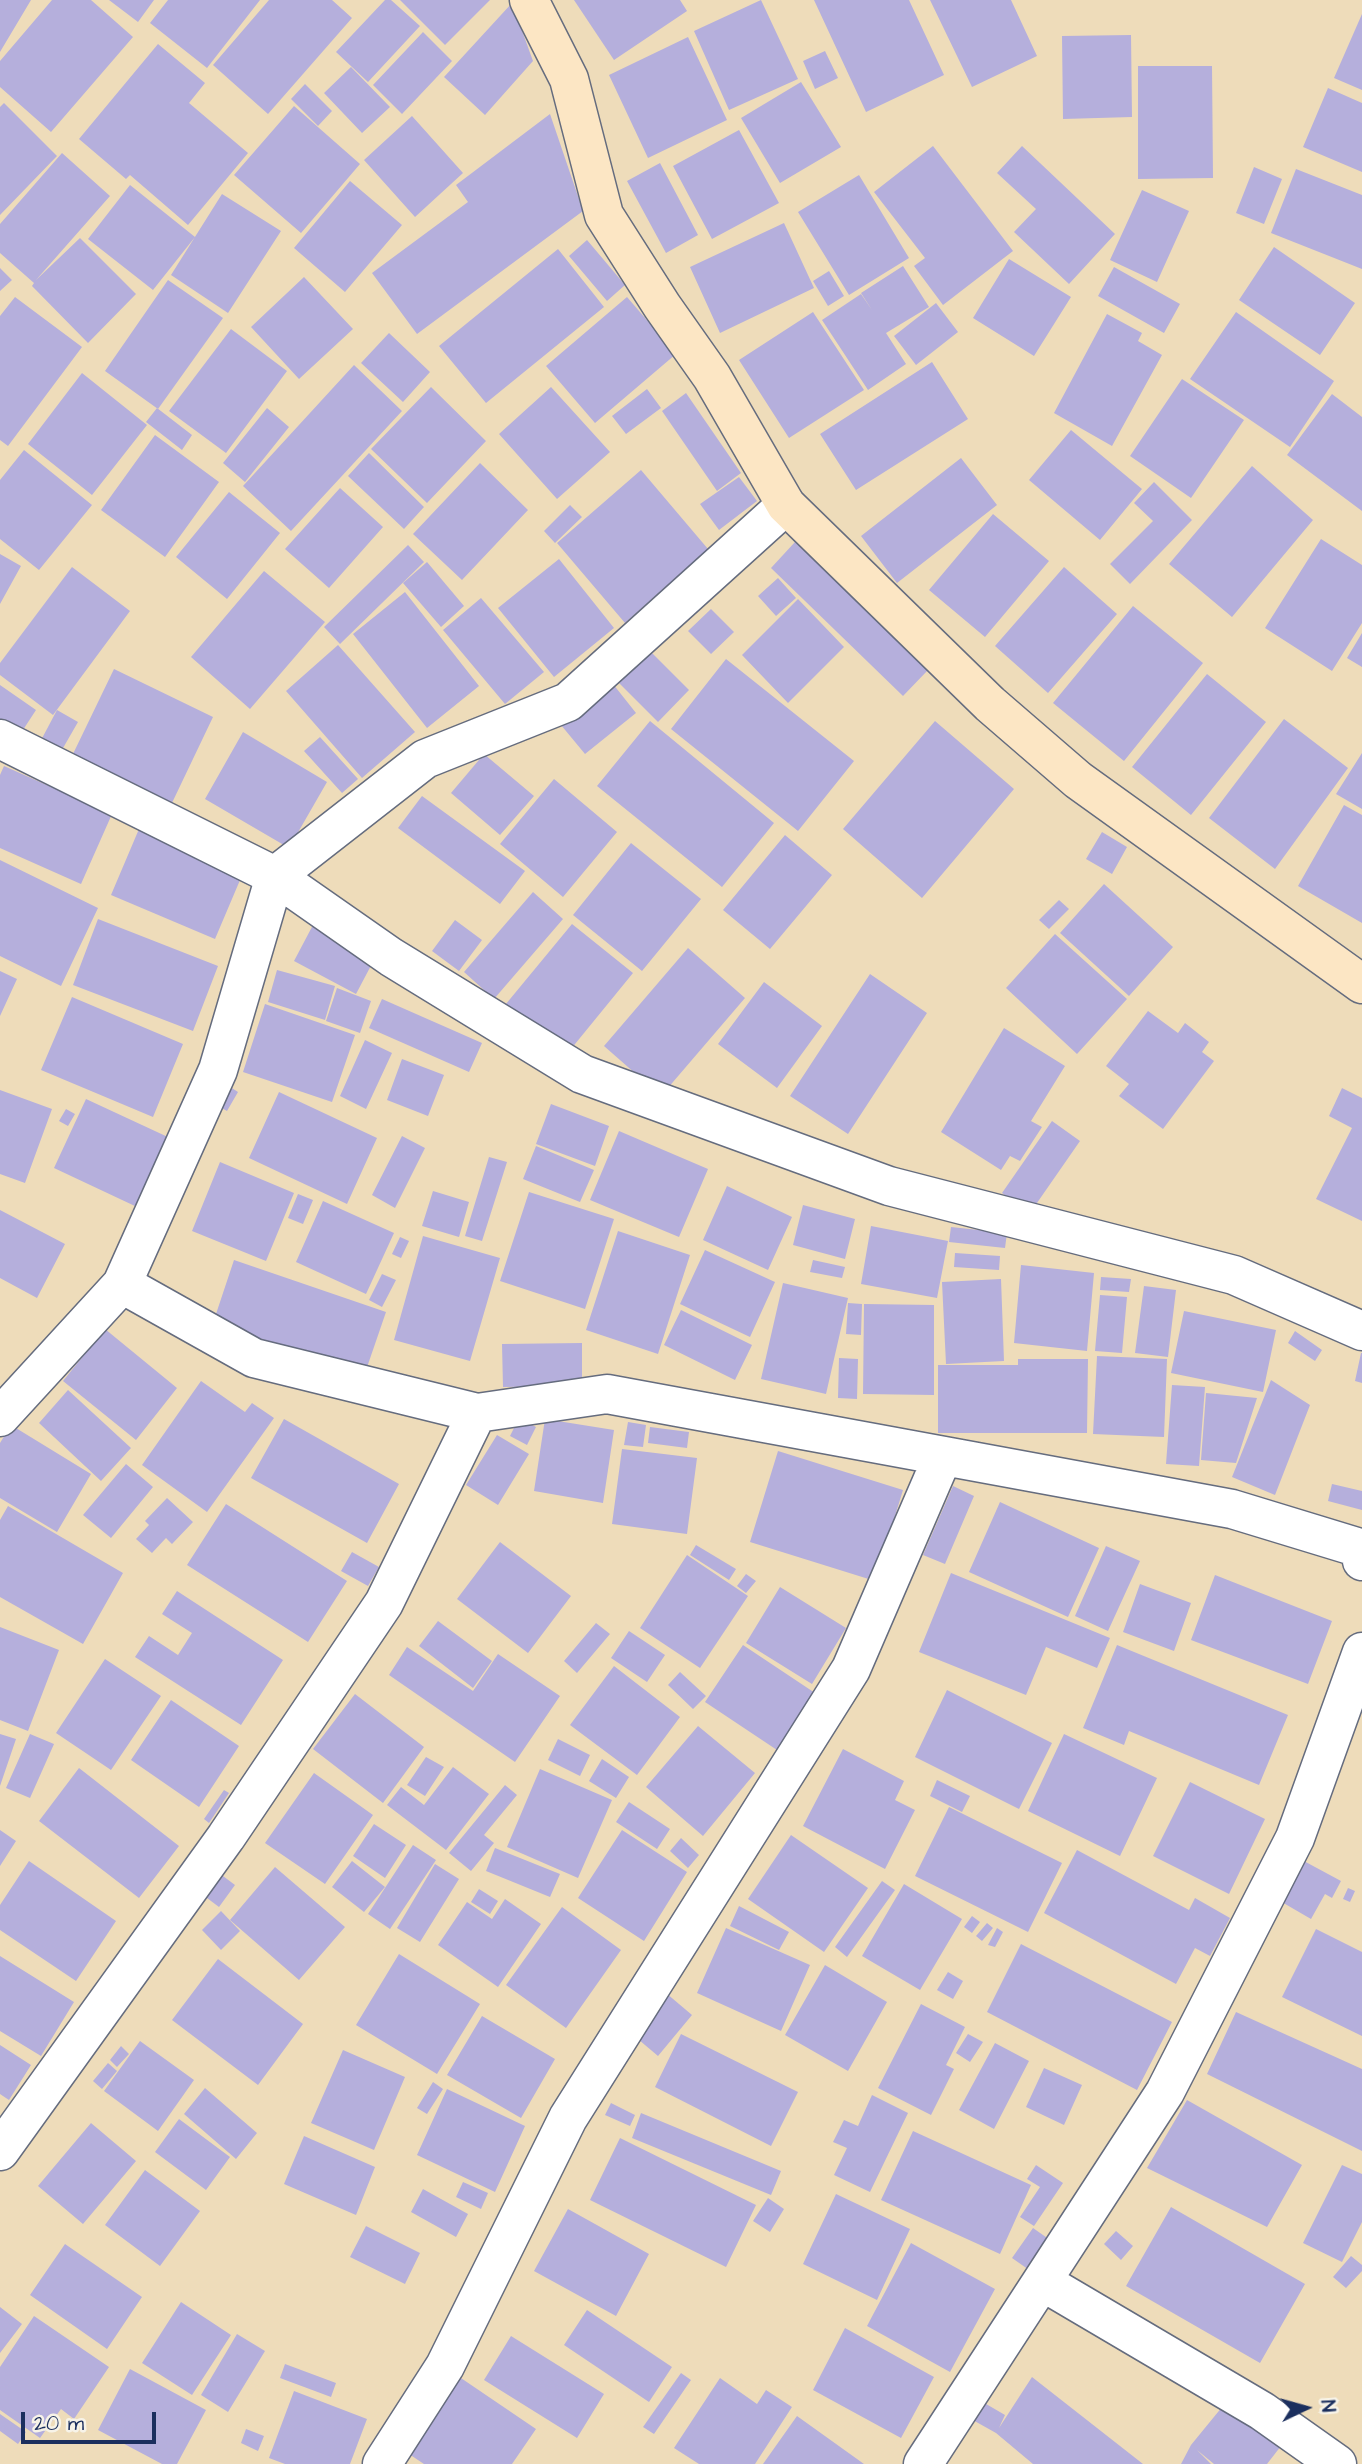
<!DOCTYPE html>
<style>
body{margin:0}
#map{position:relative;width:1362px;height:2464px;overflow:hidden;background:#eedcba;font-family:"Architects Daughter",sans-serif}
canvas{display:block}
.north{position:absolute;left:1271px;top:2373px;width:70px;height:70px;-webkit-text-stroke:5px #f7f3e8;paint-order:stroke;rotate:85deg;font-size:19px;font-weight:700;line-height:28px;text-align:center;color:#1b2f5e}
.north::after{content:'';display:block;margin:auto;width:24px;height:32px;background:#1b2f5e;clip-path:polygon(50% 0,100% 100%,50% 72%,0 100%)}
.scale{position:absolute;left:21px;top:2412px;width:135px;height:32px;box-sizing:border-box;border:4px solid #1b2f5e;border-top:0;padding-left:9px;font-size:21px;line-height:24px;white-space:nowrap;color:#1b2f5e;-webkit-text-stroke:5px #f7f3e8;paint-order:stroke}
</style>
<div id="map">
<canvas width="1362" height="2464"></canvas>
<div class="north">N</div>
<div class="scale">20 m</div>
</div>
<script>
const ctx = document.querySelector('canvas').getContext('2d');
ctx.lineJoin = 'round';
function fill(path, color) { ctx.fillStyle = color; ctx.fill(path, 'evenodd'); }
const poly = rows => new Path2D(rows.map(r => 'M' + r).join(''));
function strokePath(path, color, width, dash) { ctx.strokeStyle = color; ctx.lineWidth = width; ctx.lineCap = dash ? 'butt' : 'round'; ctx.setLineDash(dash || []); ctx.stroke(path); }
const building = poly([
 [0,0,31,0,0,52],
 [52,0,91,0,133,37,51,132,0,87,0,61],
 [109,0,154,0,138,22],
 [168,0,260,0,207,68,150,23],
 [269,0,332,0,352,18,268,114,213,65],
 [385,0,391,0,420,26,368,82,336,52],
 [400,0,490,0,445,45],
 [574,0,680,0,687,11,614,60],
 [761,0,798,79,729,110,694,31],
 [814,0,909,0,944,75,866,112],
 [930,0,1011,0,1037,56,972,87],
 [512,3,533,61,485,115,444,77],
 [1362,14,1362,90,1334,78],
 [423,32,452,61,402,114,373,85],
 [1131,35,1132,117,1063,119,1062,36],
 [688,37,727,120,648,158,609,75],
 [158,44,205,83,189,103,248,153,188,225,130,175,126,179,79,139],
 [825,51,838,78,815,89,803,61],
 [1138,66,1212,66,1213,178,1138,179],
 [351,67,390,107,362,133,324,93],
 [801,82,841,147,780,183,741,118],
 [305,84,332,111,318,126,291,99],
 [1328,88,1362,103,1362,172,1303,147],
 [4,103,57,156,0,215,0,107],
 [294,106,360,164,301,233,234,175],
 [550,114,583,211,417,334,372,273,468,202,456,185],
 [412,116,463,173,415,217,364,160],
 [739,130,779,203,712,239,673,166],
 [933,146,1013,251,943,305,914,266,925,258,874,192],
 [1022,146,1115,234,1069,284,1014,232,1036,209,997,173],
 [62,153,110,196,36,280,80,238,136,294,88,343,32,286,34,283,0,253,0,224],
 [660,163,698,235,666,253,627,181],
 [1254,167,1282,179,1264,224,1236,213],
 [1296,169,1362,195,1362,269,1271,233],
 [859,175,909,258,849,295,798,212],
 [350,181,402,225,345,292,294,248],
 [130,185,195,237,153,290,88,239],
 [1142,190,1189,211,1157,282,1110,260],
 [222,194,281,231,228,313,171,275],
 [784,223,814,288,720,333,690,267],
 [587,240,625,285,607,301,569,256],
 [1274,247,1355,303,1320,355,1239,300],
 [558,249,604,307,486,403,439,346],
 [1009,259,1071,297,1034,356,973,318],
 [903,266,929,307,886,333,906,364,868,390,822,320,861,294,872,310,861,293],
 [1114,267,1180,304,1164,333,1098,296],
 [0,268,12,280,0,291],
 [829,271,844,296,828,306,813,281],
 [304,277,353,329,299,379,251,327],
 [168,280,223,318,158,409,105,371],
 [15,297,82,347,8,446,0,440,0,316],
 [627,297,676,354,595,423,546,366],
 [936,303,958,332,916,365,894,336],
 [813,312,864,390,789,438,739,360],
 [1236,312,1334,381,1290,447,1190,379],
 [1107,314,1142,333,1138,341,1162,355,1112,446,1054,413],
 [231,329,287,371,226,453,169,411],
 [389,333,430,372,403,402,361,363],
 [932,362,968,419,856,490,820,434],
 [354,365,402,411,291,531,243,486],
 [82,373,147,425,92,495,28,444],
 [1182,379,1244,420,1191,498,1130,456],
 [431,387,486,441,427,503,371,449],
 [551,387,610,452,557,499,499,434],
 [647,389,661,408,626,434,612,416],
 [686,393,741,473,717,491,662,411],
 [1332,394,1362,417,1362,511,1287,455],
 [157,408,192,435,182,450,146,422],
 [267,408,289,427,245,482,223,463],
 [1071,430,1142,489,1100,540,1029,480],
 [155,435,219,482,165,557,101,510],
 [24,450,92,505,39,570,0,539,0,480],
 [369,453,424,507,404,529,348,476],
 [961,458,997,505,897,583,861,536],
 [480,463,528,510,462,580,413,534],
 [1252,466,1313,520,1232,617,1169,564],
 [641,470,708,549,625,623,557,543],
 [739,477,757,501,719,530,700,504],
 [1154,482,1192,520,1130,584,1110,564,1153,521,1134,503],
 [340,488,383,527,329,588,285,549],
 [229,492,280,533,227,599,176,557],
 [570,505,582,517,555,543,544,531],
 [993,514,1049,561,985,637,929,590],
 [1321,539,1362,565,1362,623,1332,671,1265,628],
 [795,542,928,670,903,696,771,568],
 [408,545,424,562,340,644,324,627],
 [0,554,21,566,0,604],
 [559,559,614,628,554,677,498,608],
 [427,562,464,606,441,627,403,583],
 [72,567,130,611,53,715,0,675,0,663],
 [1064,567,1117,614,1048,693,995,646],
 [264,571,325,622,250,709,191,657],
 [778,578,796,598,776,616,758,596],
 [405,592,479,686,427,728,353,634],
 [481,598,544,672,505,704,443,630],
 [798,599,844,647,788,703,742,655],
 [1133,606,1203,663,1124,761,1053,703],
 [711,609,734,632,711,654,688,631],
 [1362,633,1362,667,1347,658],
 [338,645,415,732,362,778,286,691],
 [650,651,689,690,658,722,619,683],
 [726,659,854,761,798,831,671,729],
 [114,669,213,717,171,805,72,756],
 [1207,674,1266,722,1191,815,1132,767],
 [613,684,636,713,585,754,561,725],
 [0,685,36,710,21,733,0,719],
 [57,710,78,722,59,755,39,744],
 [1284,719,1348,768,1275,869,1209,818],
 [650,721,774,823,722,887,597,786],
 [935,721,1014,789,922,898,843,829],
 [243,732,327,782,289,848,205,799],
 [320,737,358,779,342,793,304,751],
 [1362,753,1362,809,1336,794],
 [484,754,534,796,500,835,451,793],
 [4,766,112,814,81,884,0,848,0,775],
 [554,779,617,832,563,897,500,844],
 [422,796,525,871,500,904,398,828],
 [1344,805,1362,815,1362,923,1298,886],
 [139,829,243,873,215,939,111,895],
 [1102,832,1127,847,1112,874,1086,859],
 [785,835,832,875,770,949,723,910],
 [631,843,701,899,642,971,573,915],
 [0,860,98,908,61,986,0,956],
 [1104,884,1173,947,1129,996,1060,933],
 [533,892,563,919,494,999,464,972],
 [1059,900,1069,909,1049,929,1039,920],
 [98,919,218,966,193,1031,73,985],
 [455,920,482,940,459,971,432,951],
 [572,924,633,973,562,1060,501,1010],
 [313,925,375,958,356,994,294,961],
 [1055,934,1127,999,1077,1054,1006,988],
 [688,948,745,998,661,1096,604,1046],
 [277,970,335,986,325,1020,268,1002],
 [0,971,17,979,0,1016],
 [870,974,927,1013,848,1134,790,1096],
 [764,982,822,1026,777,1088,718,1044],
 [337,988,371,1001,360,1033,326,1021],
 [72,997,183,1044,153,1117,41,1070],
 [382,999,482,1043,469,1072,369,1028],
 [265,1004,355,1035,332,1102,243,1072],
 [1148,1011,1178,1033,1185,1023,1209,1042,1202,1052,1214,1061,1163,1129,1119,1096,1129,1084,1106,1066],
 [1004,1028,1065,1066,1031,1121,1042,1127,1020,1161,1010,1156,1001,1170,941,1132],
 [365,1040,392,1053,366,1109,340,1096],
 [402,1059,444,1075,428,1116,387,1100],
 [227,1085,238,1092,227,1111,216,1105],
 [1342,1088,1362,1098,1362,1221,1316,1199,1352,1128,1329,1116],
 [0,1090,52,1109,25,1183,0,1174],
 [279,1092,377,1138,347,1204,249,1158],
 [86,1099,170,1138,137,1207,54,1168],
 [551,1104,609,1126,595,1166,536,1144],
 [66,1109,75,1114,68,1126,59,1121],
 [1052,1121,1080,1141,1030,1213,1002,1193],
 [619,1131,708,1169,679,1237,590,1200],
 [402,1136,425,1148,395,1208,372,1195],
 [536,1146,594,1170,580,1202,523,1179],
 [489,1157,507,1162,482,1241,465,1236],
 [220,1162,294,1193,266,1261,192,1231],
 [727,1186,792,1217,768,1270,703,1240],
 [433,1191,469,1202,459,1237,422,1226],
 [529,1192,614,1219,585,1309,500,1281],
 [298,1194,313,1200,303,1224,288,1218],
 [323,1201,394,1233,366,1294,296,1262],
 [803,1205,855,1219,845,1259,793,1245],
 [0,1210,65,1244,37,1298,0,1278],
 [871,1226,948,1241,937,1298,861,1284],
 [951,1227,1007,1233,1005,1248,949,1242],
 [618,1231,690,1255,658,1354,586,1330],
 [423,1236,500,1258,470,1361,394,1340],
 [400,1237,409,1241,401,1258,392,1254],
 [705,1250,775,1282,750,1337,680,1304],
 [955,1253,1000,1256,999,1270,954,1267],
 [234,1260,386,1312,364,1376,213,1323],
 [813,1260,845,1267,842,1278,810,1272],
 [1021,1265,1094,1273,1087,1351,1014,1343],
 [382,1274,396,1280,382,1307,369,1300],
 [1101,1277,1131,1279,1129,1292,1100,1290],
 [1001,1279,1004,1361,946,1364,942,1282],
 [783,1283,848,1298,826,1394,761,1379],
 [1144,1286,1176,1290,1168,1357,1135,1353],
 [1100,1295,1127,1297,1122,1353,1095,1351],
 [848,1303,862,1304,861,1335,846,1334],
 [864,1304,934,1305,934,1395,863,1394],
 [681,1310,752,1345,735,1380,664,1345],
 [1184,1311,1276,1330,1263,1392,1171,1373],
 [105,1329,177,1388,136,1440,63,1381],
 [1295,1331,1322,1350,1315,1361,1288,1343],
 [582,1343,582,1386,503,1387,502,1344],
 [1361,1353,1362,1353,1362,1383,1355,1381],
 [1097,1356,1167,1359,1164,1437,1093,1434],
 [839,1358,858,1359,857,1399,838,1398],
 [1018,1359,1088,1359,1087,1433,938,1433,938,1365,1018,1365],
 [1271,1380,1310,1405,1275,1495,1232,1477],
 [201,1381,245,1412,252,1403,274,1418,207,1512,142,1465],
 [1172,1385,1205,1387,1199,1466,1166,1464],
 [68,1390,131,1448,101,1481,39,1423],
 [1206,1393,1257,1398,1236,1463,1201,1460],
 [519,1418,536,1427,527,1445,510,1436],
 [284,1419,399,1484,367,1543,251,1478],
 [545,1419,614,1430,603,1503,534,1491],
 [628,1422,646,1425,643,1447,624,1445],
 [11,1425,91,1474,57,1532,0,1498,0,1443],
 [650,1427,689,1432,687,1448,648,1443],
 [497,1435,529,1454,498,1505,466,1485],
 [622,1449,697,1458,687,1534,612,1524],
 [778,1451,903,1490,875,1581,750,1542],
 [126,1464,153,1487,111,1538,83,1515],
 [1332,1484,1362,1491,1362,1510,1328,1501],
 [953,1486,974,1496,945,1564,923,1555],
 [167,1498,193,1522,172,1544,166,1538,152,1553,136,1539,149,1525,145,1521],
 [1000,1502,1099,1548,1068,1617,969,1572],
 [226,1504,347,1581,308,1642,187,1565],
 [8,1506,123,1573,83,1644,0,1597,0,1520],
 [500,1542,571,1596,528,1653,457,1599],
 [696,1545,736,1569,729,1580,690,1555],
 [1106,1546,1140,1561,1108,1631,1075,1616],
 [352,1552,379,1567,368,1586,341,1571],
 [687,1555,748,1596,700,1668,640,1628],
 [951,1573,1110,1638,1097,1668,1046,1647,1026,1695,919,1652],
 [746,1574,756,1581,746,1593,737,1586],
 [1215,1575,1332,1621,1308,1684,1191,1640],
 [1140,1584,1191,1603,1174,1651,1123,1632],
 [780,1587,846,1628,812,1684,746,1643],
 [177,1591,283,1660,241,1725,135,1657,149,1636,178,1655,192,1633,162,1614],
 [438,1621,492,1661,473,1688,419,1646],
 [596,1623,610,1634,577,1673,564,1661],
 [0,1627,59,1650,28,1731,0,1720],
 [629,1631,665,1655,647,1682,611,1658],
 [743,1645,818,1695,780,1752,705,1702],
 [1117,1645,1288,1715,1259,1785,1129,1731,1124,1745,1083,1728],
 [407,1647,473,1691,498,1654,560,1696,515,1762,389,1675],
 [105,1659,161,1696,111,1770,56,1733],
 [614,1666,680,1717,637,1775,570,1725],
 [680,1672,706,1696,693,1709,668,1685],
 [947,1690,1052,1743,1019,1809,915,1757],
 [355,1694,424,1747,383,1803,313,1749],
 [171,1700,239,1746,199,1807,131,1760],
 [698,1726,755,1773,703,1836,646,1787],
 [0,1734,16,1739,0,1786],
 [30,1734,54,1744,30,1798,6,1788],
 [1064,1734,1157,1778,1120,1856,1028,1811],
 [558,1739,590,1755,580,1776,548,1760],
 [843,1749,904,1781,895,1800,915,1810,885,1869,803,1826],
 [426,1757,444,1767,425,1796,407,1785],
 [602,1759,629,1777,616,1798,589,1781],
 [453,1767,489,1794,446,1850,387,1805,401,1787,424,1805],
 [79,1768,179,1846,139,1898,39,1821],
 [540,1769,612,1800,578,1878,507,1847],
 [314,1773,373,1815,325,1884,265,1843],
 [937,1780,970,1796,962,1812,930,1796],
 [1190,1782,1265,1819,1229,1894,1153,1856],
 [505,1785,517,1795,484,1835,494,1843,471,1871,449,1853],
 [224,1790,229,1793,209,1823,204,1819],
 [629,1802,670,1829,657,1849,616,1822],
 [949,1807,1062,1863,1028,1932,915,1876],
 [374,1824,406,1845,385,1878,353,1856],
 [0,1830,16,1841,0,1866],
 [622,1830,687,1872,644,1941,578,1898],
 [791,1835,868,1888,824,1952,748,1899],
 [681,1838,699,1855,688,1868,670,1851],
 [413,1845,436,1860,390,1929,368,1914],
 [495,1848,560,1874,550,1897,486,1871],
 [1077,1850,1189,1910,1195,1898,1230,1918,1210,1956,1195,1948,1176,1984,1044,1913],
 [1302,1860,1341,1881,1332,1898,1325,1894,1311,1919,1280,1901],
 [29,1861,116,1921,76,1981,0,1930,0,1905],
 [352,1861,385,1887,364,1912,332,1887],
 [435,1864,459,1879,420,1942,397,1928],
 [275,1867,345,1927,299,1980,230,1920],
 [219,1873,235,1885,219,1907,203,1895],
 [882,1881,895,1890,847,1957,835,1947],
 [904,1884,962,1919,920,1990,862,1956],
 [1348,1888,1355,1891,1350,1902,1343,1899],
 [479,1889,498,1901,490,1914,471,1902],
 [505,1899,541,1924,498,1987,438,1945,467,1902,492,1919],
 [739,1906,789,1932,779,1950,730,1926],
 [562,1907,621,1950,566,2028,506,1985],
 [221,1911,240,1931,221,1950,202,1930],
 [972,1916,980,1922,972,1933,964,1927],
 [987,1923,993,1928,982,1941,976,1936],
 [726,1928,810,1965,781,2031,697,1993],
 [997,1928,1003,1932,995,1947,988,1945],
 [1316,1929,1362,1952,1362,2036,1282,1997],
 [1021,1944,1172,2022,1137,2090,987,2012],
 [399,1954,480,2004,437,2074,356,2025],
 [0,1956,74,2002,41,2056,0,2031],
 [218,1959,303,2024,258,2085,172,2020],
 [825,1965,887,2002,848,2071,785,2035],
 [948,1972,963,1981,953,1999,937,1990],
 [666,1993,692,2015,658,2056,632,2034],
 [921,2004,965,2027,946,2065,954,2069,931,2115,878,2088],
 [1236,2012,1362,2069,1362,2151,1207,2074],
 [482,2016,555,2059,521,2118,447,2075],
 [681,2034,798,2092,771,2146,655,2087],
 [968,2034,983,2042,970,2062,956,2053],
 [140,2041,194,2080,158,2131,104,2091],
 [995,2043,1029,2061,994,2129,959,2110],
 [0,2045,31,2065,9,2100,0,2094],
 [121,2046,129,2054,117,2067,110,2060],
 [343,2050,405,2077,374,2150,311,2123],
 [108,2063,117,2071,102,2089,93,2081],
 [1044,2068,1082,2085,1064,2125,1026,2107],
 [433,2082,443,2089,427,2114,417,2108],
 [205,2088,257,2133,236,2159,184,2114],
 [447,2089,525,2126,495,2192,417,2155],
 [872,2095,908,2113,870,2192,834,2175,847,2148,833,2142,844,2120,858,2126],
 [1187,2100,1302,2165,1267,2227,1147,2168],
 [611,2103,635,2115,630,2126,605,2115],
 [641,2113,781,2171,771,2195,632,2138],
 [179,2119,230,2157,206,2190,155,2152],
 [91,2123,136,2161,83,2224,38,2186],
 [913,2131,1031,2185,1000,2254,881,2200],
 [304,2136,375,2167,356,2215,284,2184],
 [620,2138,756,2205,726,2267,590,2200],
 [1036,2165,1063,2183,1034,2226,1020,2217,1040,2187,1027,2179],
 [1342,2165,1362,2174,1362,2222,1342,2262,1303,2243],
 [145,2170,200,2211,160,2266,105,2225],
 [463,2182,488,2193,481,2209,456,2197],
 [423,2189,468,2214,456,2237,411,2212],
 [836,2194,910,2229,877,2300,803,2264],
 [768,2198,784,2209,770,2232,753,2221],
 [1171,2207,1305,2284,1260,2363,1126,2286],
 [568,2209,649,2254,616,2316,534,2271],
 [366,2226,420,2253,405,2284,350,2257],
 [1033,2228,1053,2242,1032,2272,1012,2258],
 [1116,2231,1133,2246,1121,2260,1104,2244],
 [911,2243,995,2289,950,2372,867,2326],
 [65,2244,142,2297,107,2349,30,2295],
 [1351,2256,1362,2265,1362,2271,1346,2288,1333,2277],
 [181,2302,231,2335,192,2395,142,2363],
 [0,2307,22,2324,0,2353],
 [587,2310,672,2367,649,2402,564,2345],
 [34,2316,109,2367,74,2419,61,2409,40,2438,0,2410,0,2367],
 [845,2328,934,2377,901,2438,813,2390],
 [237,2334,265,2351,228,2412,201,2395],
 [511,2336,604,2394,577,2438,484,2380],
 [285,2364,336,2383,331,2397,280,2378],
 [130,2369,206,2410,177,2464,162,2464,98,2430],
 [681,2373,691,2380,654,2434,643,2427],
 [455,2374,536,2429,512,2464,424,2464,403,2450],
 [1032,2377,1143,2464,1033,2464,996,2433,971,2419,981,2401,1005,2415,999,2428],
 [720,2378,757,2404,766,2390,792,2407,755,2464,699,2464,674,2448],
 [294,2391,367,2419,350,2464,285,2464,269,2458],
 [1227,2401,1281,2446,1267,2464,1214,2464,1197,2450,1211,2464,1181,2464,1191,2445],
 [0,2414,26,2432,18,2444,0,2431],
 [797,2416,864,2464,763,2464],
 [246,2429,264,2436,258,2451,241,2443]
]);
const street = poly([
 [0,739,275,876,391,957,582,1074,889,1186,1234,1275,1362,1331],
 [122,1284,254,1358,477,1413,607,1394,1232,1509,1360,1548,1362,1561],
 [0,1417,122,1284,218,1070,275,876,425,759,568,702,786,505],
 [0,2151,226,1837,384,1603,477,1413],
 [1043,2282,1262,2411,1337,2464],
 [382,2464,445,2366,568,2118,851,1669,943,1456],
 [923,2464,1165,2092,1295,1838,1362,1652]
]);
const secondary = poly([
 [529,0,569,79,604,215,662,306,712,377,786,505,990,704,1078,780,1362,984]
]);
fill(building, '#b5afdc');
strokePath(street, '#656c7e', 41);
strokePath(secondary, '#656c7e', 41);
strokePath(street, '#fff', 38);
strokePath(secondary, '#fce6c4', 38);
</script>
